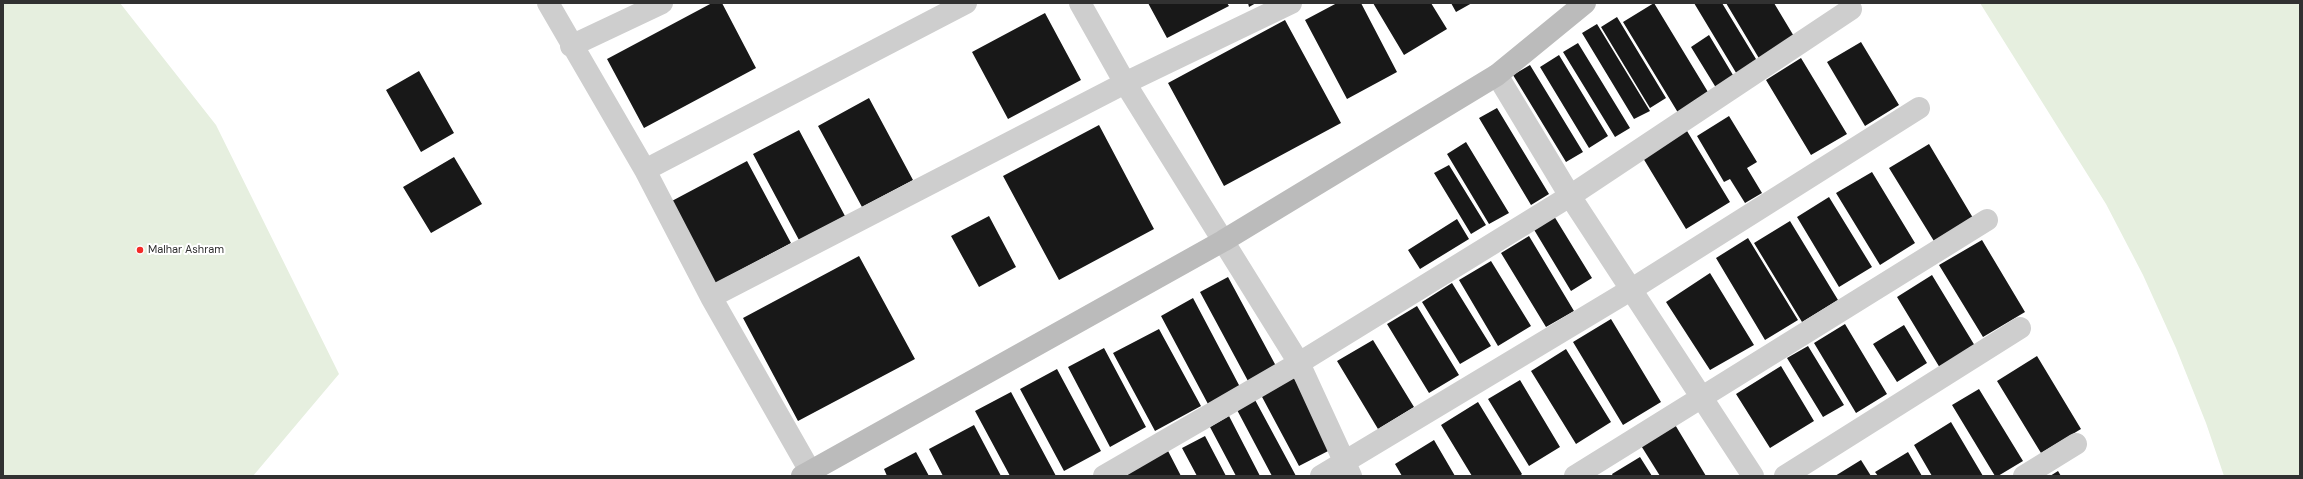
<!DOCTYPE html>
<style>
body{margin:0}
#map{position:relative;width:2303px;height:479px;overflow:hidden;background:#fff;font-family:"DM Sans",sans-serif}
canvas{display:block}
.frame{position:absolute;inset:0;border:4px solid #313131;pointer-events:none}
</style>
<div id="map">
<canvas width="2303" height="479"></canvas>
<div class="frame"></div>
</div>
<script>
const ctx = document.querySelector('canvas').getContext('2d');
ctx.lineJoin = 'round';
function fill(path, color) { ctx.fillStyle = color; ctx.fill(path, 'evenodd'); }
const poly = rows => new Path2D(rows.map(r => 'M' + r).join(''));
function strokePath(path, color, width, dash) { ctx.strokeStyle = color; ctx.lineWidth = width; ctx.lineCap = dash ? 'butt' : 'round'; ctx.setLineDash(dash || []); ctx.stroke(path); }
function drawText(font, color, halo, rows, align = 'center') {
  ctx.font = font + ' "DM Sans",sans-serif'; ctx.lineWidth = 4; ctx.setLineDash([]); ctx.textBaseline = 'middle'; ctx.strokeStyle = halo; ctx.fillStyle = color; for (const [text, x, y, turn = 0] of rows) {
    ctx.save(); ctx.translate(x, y); ctx.rotate((+turn || 0) * Math.PI / 180); ctx.textAlign = isNaN(turn) ? turn : align; if (halo) ctx.strokeText(text, 0, 0); ctx.fillText(text, 0, 0); ctx.restore();
  }
}
const green = poly([
 [3,3,120,3,216,125,339,374,253,476,3,476],
 [1980,3,2300,3,2300,476,2224,476,2206,423,2176,348,2143,275,2106,204]
]);
const building = poly([
 [712,3,722,3,756,68,644,128,607,59],
 [1148,3,1227,3,1229,6,1167,38],
 [1248,3,1256,3,1249,7],
 [1337,3,1361,3,1397,72,1347,99,1305,20],
 [1373,3,1431,3,1447,29,1404,55],
 [1451,3,1472,3,1456,12],
 [1654,3,1711,97,1680,116,1623,22],
 [1694,3,1722,3,1759,64,1738,76],
 [1726,3,1774,3,1795,38,1760,60],
 [1045,13,1081,80,1008,119,972,52],
 [1617,17,1666,98,1650,108,1601,27],
 [1285,20,1341,123,1224,186,1168,83],
 [1597,24,1650,111,1634,119,1582,33],
 [1709,35,1736,80,1718,91,1691,47],
 [1861,42,1899,105,1865,126,1827,62],
 [1578,43,1630,128,1615,137,1563,52],
 [1559,55,1608,136,1589,148,1540,67],
 [1801,58,1847,134,1811,155,1766,80],
 [1530,65,1583,152,1566,162,1513,75],
 [419,71,454,133,421,152,386,90],
 [869,98,913,180,862,207,818,126],
 [1497,108,1549,194,1531,205,1479,118],
 [1729,116,1757,162,1747,168,1762,193,1745,203,1730,179,1724,182,1697,136],
 [1099,125,1154,229,1059,280,1003,176],
 [1684,126,1730,202,1686,229,1640,153],
 [799,130,845,216,799,240,753,154],
 [1466,142,1509,213,1489,224,1447,154],
 [1929,144,1976,223,1937,246,1889,168],
 [454,157,482,204,431,233,403,187],
 [747,161,791,243,714,284,670,202],
 [1449,165,1486,225,1471,234,1434,173],
 [1872,172,1915,243,1880,265,1836,193],
 [1829,197,1872,267,1839,287,1797,217],
 [989,216,1016,267,979,287,951,236],
 [1554,216,1592,278,1571,291,1533,228],
 [1457,219,1469,239,1420,269,1408,250],
 [1790,221,1838,300,1802,322,1754,243],
 [1529,236,1574,311,1546,327,1501,253],
 [1748,238,1798,320,1765,340,1716,258],
 [1982,240,2025,312,1983,337,1939,265],
 [859,256,915,359,798,421,743,318],
 [1491,261,1531,326,1498,346,1459,280],
 [1710,273,1754,345,1710,370,1666,302],
 [1932,275,1975,346,1940,368,1897,297],
 [1228,277,1276,366,1248,381,1200,292],
 [1452,283,1491,346,1460,364,1422,302],
 [1193,298,1240,387,1208,404,1161,316],
 [1417,306,1459,375,1429,393,1387,324],
 [1611,319,1661,402,1623,425,1573,342],
 [1845,324,1887,394,1856,413,1814,343],
 [1904,325,1927,363,1897,382,1873,344],
 [1159,329,1201,406,1155,431,1113,353],
 [1373,340,1414,407,1378,429,1337,361],
 [1808,346,1844,405,1823,417,1787,358],
 [1104,348,1146,427,1110,447,1068,367],
 [1566,349,1611,422,1576,444,1531,371],
 [2037,356,2081,429,2041,453,1997,381],
 [1781,366,1814,421,1770,448,1736,394],
 [1057,369,1101,451,1064,471,1020,389],
 [1294,378,1332,449,1299,466,1261,395],
 [1520,380,1560,447,1529,466,1488,399],
 [1979,389,2023,461,1998,476,1995,476,1952,405],
 [1011,392,1056,476,1010,476,975,411],
 [1254,398,1296,476,1272,476,1236,408],
 [1478,402,1522,474,1520,476,1472,476,1441,425],
 [1229,416,1260,476,1236,476,1210,427],
 [1951,422,1983,476,1932,476,1914,445],
 [1674,423,1706,476,1660,476,1640,444],
 [974,425,1001,476,943,476,929,449],
 [1205,436,1226,476,1197,476,1182,448],
 [1434,440,1455,476,1402,476,1395,464],
 [1167,449,1181,476,1117,476],
 [916,452,929,476,887,476,884,469],
 [1908,452,1922,476,1878,476,1875,472],
 [1640,457,1652,476,1613,476,1612,474],
 [1861,460,1871,476,1835,476],
 [2058,471,2061,476,2050,476]
]);
const street = poly([
 [548,3,645,170,711,297,810,471],
 [1080,3,1125,83,1299,363,1351,476],
 [571,46,662,3],
 [1497,75,1570,196,1753,476],
 [645,170,966,3],
 [711,297,1125,83,1291,3],
 [1104,476,1299,363,1570,196,1851,9],
 [1321,476,1632,289,1919,108],
 [1575,476,1987,220],
 [1785,476,2020,328],
 [2024,476,2076,444]
]);
const secondary = poly([
 [802,476,1223,241,1497,75,1585,3]
]);
const markers = [
 [140,250,4,"#f42a28"]
];
const poiNames = [
 ["Malhar Ashram",148,250]
];
fill(green, '#e6efdf');
fill(building, '#181818');
strokePath(street, '#cecece', 22);
strokePath(secondary, '#bbb', 22);
for (const [x, y, r, color] of markers) { const dot = new Path2D(); dot.arc(x, y, r, 0, 2 * Math.PI); ctx.fillStyle = color; ctx.fill(dot); strokePath(dot, '#fff', 1.5); }
drawText('11px', '#313131', '#fff', poiNames, 'left');
</script>
